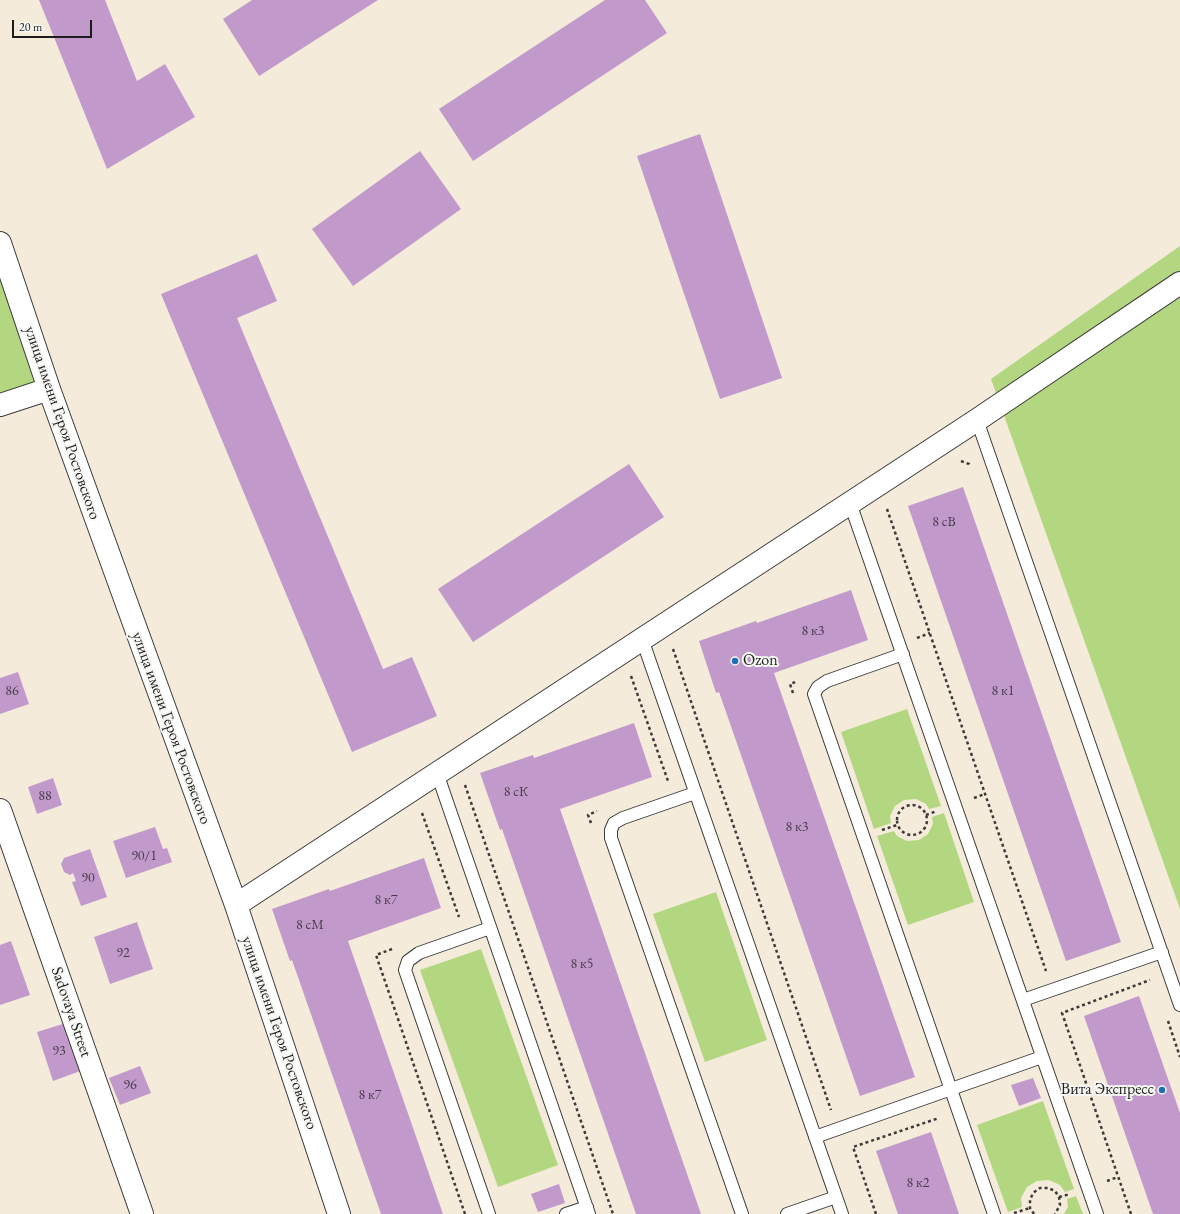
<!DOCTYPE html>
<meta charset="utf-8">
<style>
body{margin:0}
#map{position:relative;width:1180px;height:1214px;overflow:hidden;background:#f4ebdb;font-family:"EB Garamond",serif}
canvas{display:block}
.scale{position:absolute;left:12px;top:20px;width:80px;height:18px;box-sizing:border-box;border:2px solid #1c1c1c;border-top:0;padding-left:5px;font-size:12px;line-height:14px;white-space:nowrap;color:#1c1c1c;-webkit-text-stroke:3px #f6f6f2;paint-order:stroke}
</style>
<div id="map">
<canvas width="1180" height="1214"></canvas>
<div class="scale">20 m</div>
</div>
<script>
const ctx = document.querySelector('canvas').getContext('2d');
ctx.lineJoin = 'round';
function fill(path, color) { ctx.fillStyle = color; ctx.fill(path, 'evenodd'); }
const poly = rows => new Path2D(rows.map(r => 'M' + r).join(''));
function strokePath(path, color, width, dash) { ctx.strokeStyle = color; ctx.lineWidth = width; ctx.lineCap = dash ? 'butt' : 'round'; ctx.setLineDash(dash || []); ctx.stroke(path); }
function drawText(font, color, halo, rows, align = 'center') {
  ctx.font = font + ' "EB Garamond",serif'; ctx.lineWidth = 4; ctx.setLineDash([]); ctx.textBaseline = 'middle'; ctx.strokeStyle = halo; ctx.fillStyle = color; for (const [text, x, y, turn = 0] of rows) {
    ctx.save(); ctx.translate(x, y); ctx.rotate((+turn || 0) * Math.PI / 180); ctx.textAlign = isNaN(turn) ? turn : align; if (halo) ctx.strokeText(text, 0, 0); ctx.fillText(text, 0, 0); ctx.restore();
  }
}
const green = poly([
 [1180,246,1180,909,991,379],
 [0,276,35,384,0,397],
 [907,709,941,806,929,809,926,804,916,799,904,800,895,806,890,816,891,823,874,829,841,732],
 [944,813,974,902,908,925,877,836,894,831,897,836,907,841,919,840,928,834,933,824,932,817],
 [716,892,767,1040,705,1062,653,914],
 [481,949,558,1165,498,1187,420,970],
 [1043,1101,1074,1189,1065,1192,1060,1185,1049,1180,1037,1181,1027,1187,1021,1198,1022,1207,1008,1212,977,1125],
 [1076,1196,1083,1214,1064,1214,1068,1207,1067,1199]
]);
const building = poly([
 [39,0,105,0,137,81,165,64,195,117,107,169],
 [252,0,378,0,259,76,223,19],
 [605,0,645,0,667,33,473,161,439,109],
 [700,134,782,378,720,399,637,156],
 [420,151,461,209,353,286,312,229],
 [257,254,277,301,237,318,383,669,412,657,437,716,352,752,161,294],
 [629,464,664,517,473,642,438,589],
 [963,487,1121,942,1066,961,908,506],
 [851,590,868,640,774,673,915,1077,860,1096,719,692,716,693,699,641,756,621,757,623],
 [18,672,29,704,0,714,0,678],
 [634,723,652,777,560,809,701,1214,636,1214,502,829,500,830,480,773,533,755,534,758],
 [53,778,62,805,37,814,28,787],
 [155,827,163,849,167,848,172,862,126,878,113,841],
 [90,849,107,897,81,906,72,882,76,881,73,873,70,875,64,872,61,864,64,858],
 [424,858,441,908,348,941,443,1214,381,1214,292,960,290,961,272,909,329,889,330,891],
 [137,922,153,969,110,984,94,937],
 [11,941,30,995,0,1005,0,945],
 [1139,996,1180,1113,1180,1214,1153,1214,1084,1016],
 [66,1023,83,1070,53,1081,37,1032],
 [140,1066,151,1093,120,1105,109,1078],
 [1033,1078,1041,1098,1019,1106,1011,1085],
 [931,1132,959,1214,898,1214,876,1151],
 [559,1184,565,1203,538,1212,531,1194]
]);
const path = poly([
 [961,461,969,464,970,466],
 [887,509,1046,971],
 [917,638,930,633],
 [673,649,831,1110],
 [631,676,668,781],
 [793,693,790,684,798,681],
 [465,785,613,1214],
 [974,798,985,794],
 '897 820a15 15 0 1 1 30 0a15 15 0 1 1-30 0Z',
 [422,813,459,917],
 [926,815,937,811],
 [591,823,588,815,597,811],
 [882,830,897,825],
 [392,949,376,955,465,1214],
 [1168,1021,1180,1057],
 [1107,1181,1118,1177],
 [1059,1197,1070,1194],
 [1014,1213,1030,1208],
 [876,1214,853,1147,939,1118],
 [1034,1214,1030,1208,1030,1200,1033,1193,1040,1188,1048,1188,1055,1191,1059,1197,1060,1205,1055,1214],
 [1131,1214,1062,1013,1150,980]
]);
const lane = poly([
 [977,420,1180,1005],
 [850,503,1097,1214],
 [642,639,842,1214],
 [903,654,827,681,818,687,814,694,994,1214],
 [437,773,589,1214],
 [695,793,623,818,614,823,611,830,611,838,742,1214],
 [1023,1000,1162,952],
 [815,1137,1042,1057],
 [489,1214,405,970,408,961,419,953,490,928],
 [566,1214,587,1207],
 [787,1214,836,1197]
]);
const street = poly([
 [0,243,49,389,236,905,339,1214],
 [0,405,49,389],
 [0,810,142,1214],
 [236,905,977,420,1180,283]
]);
const markers = [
 [735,661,4,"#1f6fb2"],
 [1162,1090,4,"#1f6fb2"]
];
const numberNames = [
 ["8 сВ",944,522],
 ["8 к3",813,631],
 ["86",12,691],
 ["8 к1",1003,691],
 ["8 сК",516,792],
 ["88",45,796],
 ["8 к3",797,827],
 ["90/1",144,856],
 ["90",88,878],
 ["8 к7",386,900],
 ["8 сМ",310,925],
 ["92",123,953],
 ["8 к5",582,964],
 ["93",59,1051],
 ["96",130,1085],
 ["8 к7",370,1095],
 ["8 к2",918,1183]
];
const streetNames = [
 ["улица имени Героя Ростовского",62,423,71],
 ["улица имени Героя Ростовского",171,728,70],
 ["Sadovaya Street",71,1012,71],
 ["улица имени Героя Ростовского",279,1033,71]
];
const poiNames = [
 ["Ozon",743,661],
 ["Вита Экспресс",1154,1090,"right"]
];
fill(green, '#b3d780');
fill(building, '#c19acb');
strokePath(lane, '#3c3b39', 14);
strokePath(street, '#3c3b39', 24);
strokePath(path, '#3c3b39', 2.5, [3, 3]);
strokePath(lane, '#fff', 12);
strokePath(street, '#fff', 22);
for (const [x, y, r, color] of markers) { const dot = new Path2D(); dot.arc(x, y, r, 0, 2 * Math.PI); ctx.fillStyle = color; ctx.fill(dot); strokePath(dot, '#f6f6f2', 1.5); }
drawText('14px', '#453c48', null, numberNames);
drawText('16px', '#1c1c1c', '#f6f6f2', streetNames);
drawText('16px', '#1c1c1c', '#f6f6f2', poiNames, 'left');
</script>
